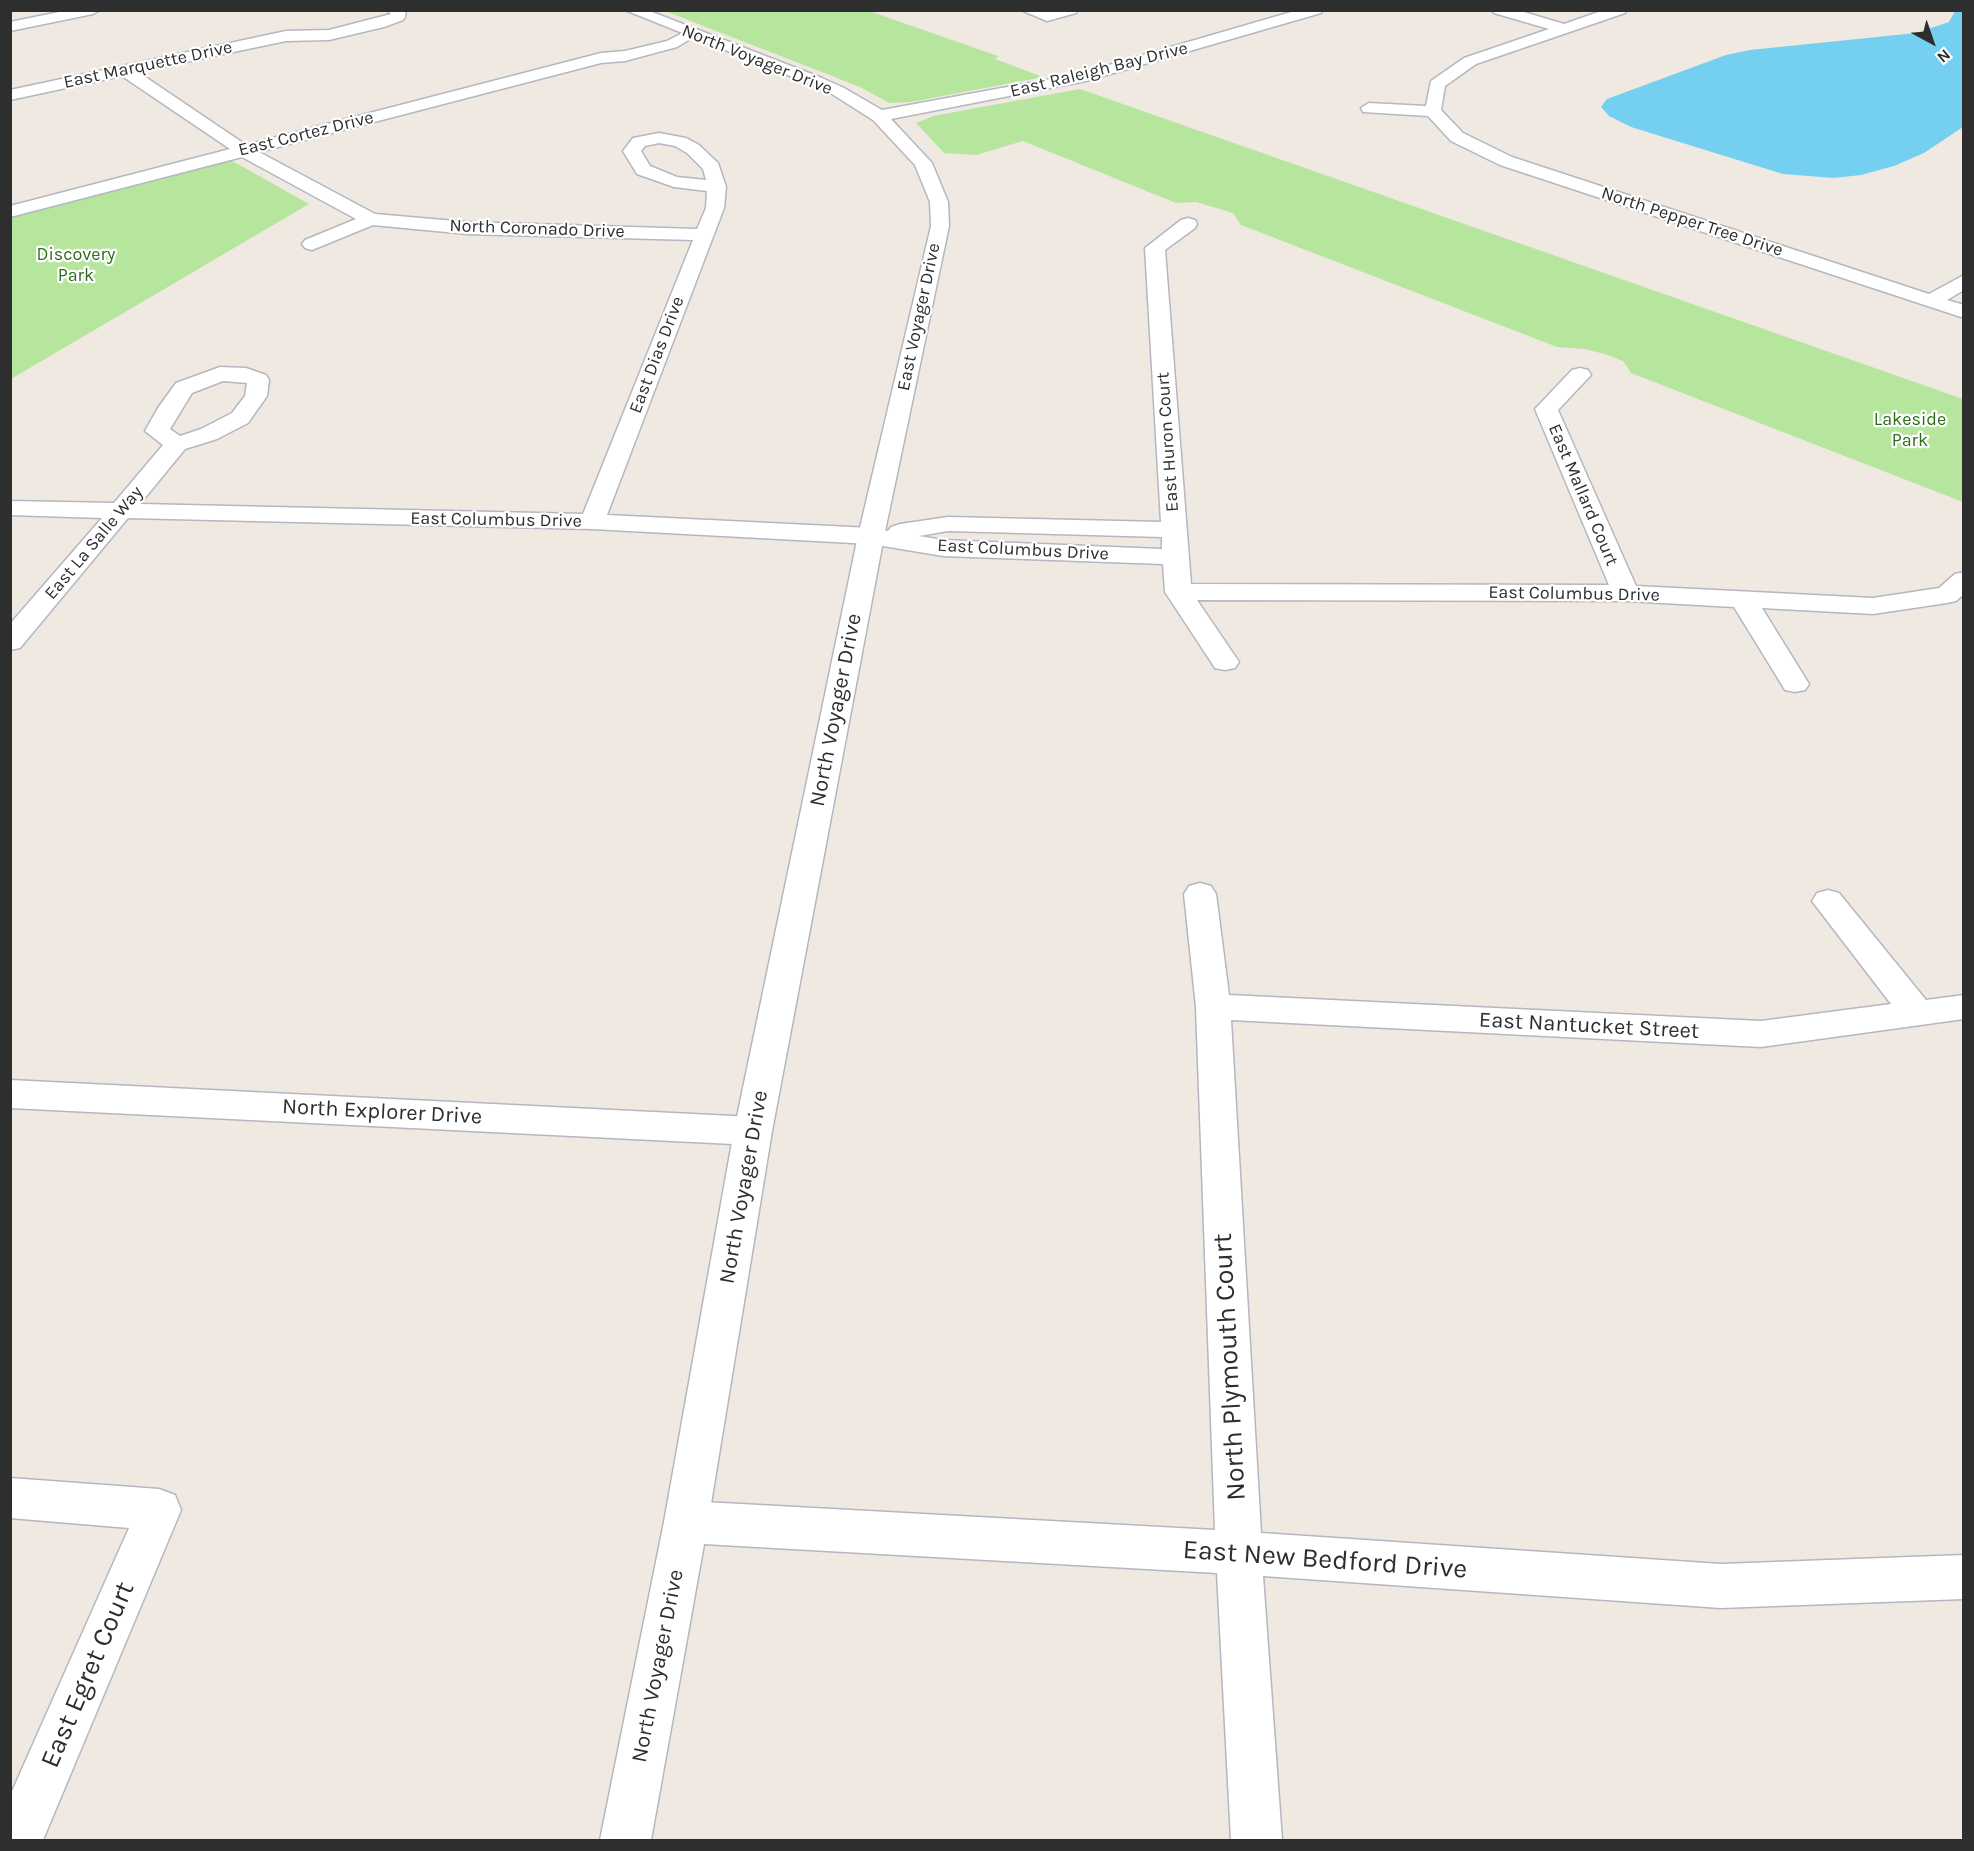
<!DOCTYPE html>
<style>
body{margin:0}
#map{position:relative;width:1974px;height:1851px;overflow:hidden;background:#efe9e1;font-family:Karla,sans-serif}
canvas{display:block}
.frame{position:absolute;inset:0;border:12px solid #2e2e2e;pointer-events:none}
.north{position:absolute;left:1902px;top:12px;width:60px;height:60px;-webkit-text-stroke:4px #fff;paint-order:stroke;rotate:140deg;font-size:16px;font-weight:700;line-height:24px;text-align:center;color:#2e2e2e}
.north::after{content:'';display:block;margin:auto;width:21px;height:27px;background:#2e2e2e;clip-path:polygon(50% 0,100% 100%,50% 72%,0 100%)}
</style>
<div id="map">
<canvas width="1974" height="1851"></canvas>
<div class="frame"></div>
<div class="north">N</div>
</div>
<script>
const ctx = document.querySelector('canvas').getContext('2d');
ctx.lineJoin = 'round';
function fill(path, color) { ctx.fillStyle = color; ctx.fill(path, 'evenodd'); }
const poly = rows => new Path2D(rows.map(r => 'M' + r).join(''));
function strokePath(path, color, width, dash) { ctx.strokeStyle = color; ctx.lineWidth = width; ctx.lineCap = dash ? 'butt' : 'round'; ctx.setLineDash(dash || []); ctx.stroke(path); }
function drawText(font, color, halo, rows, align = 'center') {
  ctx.font = font + ' Karla,sans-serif'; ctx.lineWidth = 4.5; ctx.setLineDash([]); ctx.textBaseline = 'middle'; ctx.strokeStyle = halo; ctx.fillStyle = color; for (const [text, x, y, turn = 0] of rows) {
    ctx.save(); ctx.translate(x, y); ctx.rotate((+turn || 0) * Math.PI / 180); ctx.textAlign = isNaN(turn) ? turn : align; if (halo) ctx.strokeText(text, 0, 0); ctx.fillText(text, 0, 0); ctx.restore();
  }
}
const green = poly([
 [665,11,869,11,998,56,995,59,1043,77,911,102,889,103,862,88,832,76],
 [1080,89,1963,399,1963,502,1631,373,1623,361,1605,354,1584,349,1557,347,1241,225,1233,213,1196,202,1176,203,1023,141,976,155,944,153,916,123,933,116],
 [227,158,309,204,11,379,10,217]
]);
const water = poly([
 [1955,11,1963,11,1963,127,1924,153,1894,166,1861,175,1834,178,1783,174,1631,127,1609,116,1601,107,1607,99,1726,55,1750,50,1916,33,1949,22]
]);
const street = poly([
 [387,10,406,10,405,17,403,20,384,27,329,40,286,41,138,72,246,145,601,53,625,51,667,41,692,28,700,33,677,47,625,61,601,63,259,152,375,214,467,222,697,229,706,208,707,191,674,187,637,174,623,151,633,138,659,133,686,138,699,145,718,163,726,187,724,208,607,515,871,528,888,531,891,527,900,524,948,517,1161,522,1145,248,1181,220,1188,218,1195,220,1197,224,1195,228,1165,250,1191,584,1609,585,1535,409,1572,370,1580,368,1588,370,1591,375,1558,410,1636,586,1873,598,1939,588,1955,574,1964,572,1964,594,1956,601,1947,603,1873,614,1762,608,1809,684,1805,690,1795,692,1785,690,1734,607,1626,601,1197,600,1239,662,1235,668,1225,670,1215,668,1165,592,1163,564,943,556,871,544,592,529,128,518,20,648,10,650,10,624,102,518,10,515,10,501,114,503,163,445,145,431,158,408,176,383,220,367,246,368,266,375,269,380,267,396,248,423,217,439,185,449,140,504,583,514,693,240,467,234,373,225,312,250,305,248,302,244,305,240,356,219,242,157,10,217,10,206,230,149,122,76,10,100,10,90,286,31,329,30,391,14,387,10],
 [659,143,675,146,687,153,703,169,706,180,677,177,650,166,641,151,645,146,659,143],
 [223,381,247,383,245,396,232,413,201,429,180,436,170,429,192,393,223,381],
 [948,531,1162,537,1162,549,943,540,919,536,948,531],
 [1021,10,1048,12,1078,10,1076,13,1047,21,1021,10],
 [1492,10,1517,10,1564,24,1604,10,1627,10,1625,13,1476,64,1445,86,1441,110,1463,133,1512,157,1929,294,1964,275,1964,290,1947,300,1964,305,1964,318,1500,165,1451,141,1428,116,1363,112,1361,108,1369,103,1426,106,1431,81,1464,58,1549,29,1494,13,1492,10],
 [1200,883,1211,886,1216,894,1229,995,1761,1021,1891,1004,1812,901,1817,893,1828,890,1839,893,1926,1000,1964,995,1964,1019,1761,1047,1231,1020,1261,1533,1721,1564,1964,1555,1964,1599,1721,1608,1263,1576,1282,1840,1231,1840,1217,1573,686,1543,670,1537,664,1522,670,1507,686,1501,1215,1530,1196,1007,1184,894,1189,886,1200,883],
 [10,1080,753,1117,766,1121,772,1131,766,1141,753,1145,10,1108,10,1080],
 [10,1478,159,1489,175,1495,181,1510,43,1840,10,1840,10,1796,129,1528,10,1518,10,1478]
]);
const secondary = poly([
 [69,10,100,10,93,14,10,31,10,22,69,10],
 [625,10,647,10,822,78,844,88,882,110,1078,74,1298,10,1323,10,1321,13,1086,81,891,119,932,163,948,202,949,226,884,536,772,1131,708,1522,651,1840,600,1840,664,1522,734,1131,858,536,931,226,930,202,915,165,873,120,832,94,810,84,625,10]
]);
const farStreetnames = [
 ["North Voyager Drive",757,60,22],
 ["East Marquette Drive",148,65,-12],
 ["East Raleigh Bay Drive",1099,70,-14],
 ["East Cortez Drive",306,134,-14],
 ["North Pepper Tree Drive",1692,222,18],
 ["North Coronado Drive",537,229,2],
 ["East Voyager Drive",919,317,-78],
 ["East Dias Drive",657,355,-69],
 ["East Huron Court",1168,442,-94],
 ["East Mallard Court",1583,495,67],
 ["East Columbus Drive",496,520,1],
 ["East La Salle Way",94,543,-50],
 ["East Columbus Drive",1023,550,3],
 ["East Columbus Drive",1574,594,1]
];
const farParknames = [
 ["Discovery",76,255],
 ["Park",76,276],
 ["Lakeside",1910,420],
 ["Park",1910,441]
];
const streetNames = [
 ["North Voyager Drive",836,710,-79],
 ["East Nantucket Street",1589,1026,3],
 ["North Explorer Drive",382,1112,3],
 ["North Voyager Drive",744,1187,-80],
 ["North Voyager Drive",658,1666,-79]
];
const nearStreetnames = [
 ["North Plymouth Court",1230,1367,-93],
 ["East New Bedford Drive",1325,1560,4],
 ["East Egret Court",88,1675,-67]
];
fill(green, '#b6e59e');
fill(water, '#75cff0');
strokePath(street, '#b4b7c1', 3);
strokePath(secondary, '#b4b7c1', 3);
fill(street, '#fff');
fill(secondary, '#fff');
drawText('18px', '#2e2e2e', '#fff', farStreetnames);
drawText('18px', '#2c6e1b', '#fff', farParknames);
drawText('22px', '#2e2e2e', '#fff', streetNames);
drawText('27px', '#2e2e2e', '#fff', nearStreetnames);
</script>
